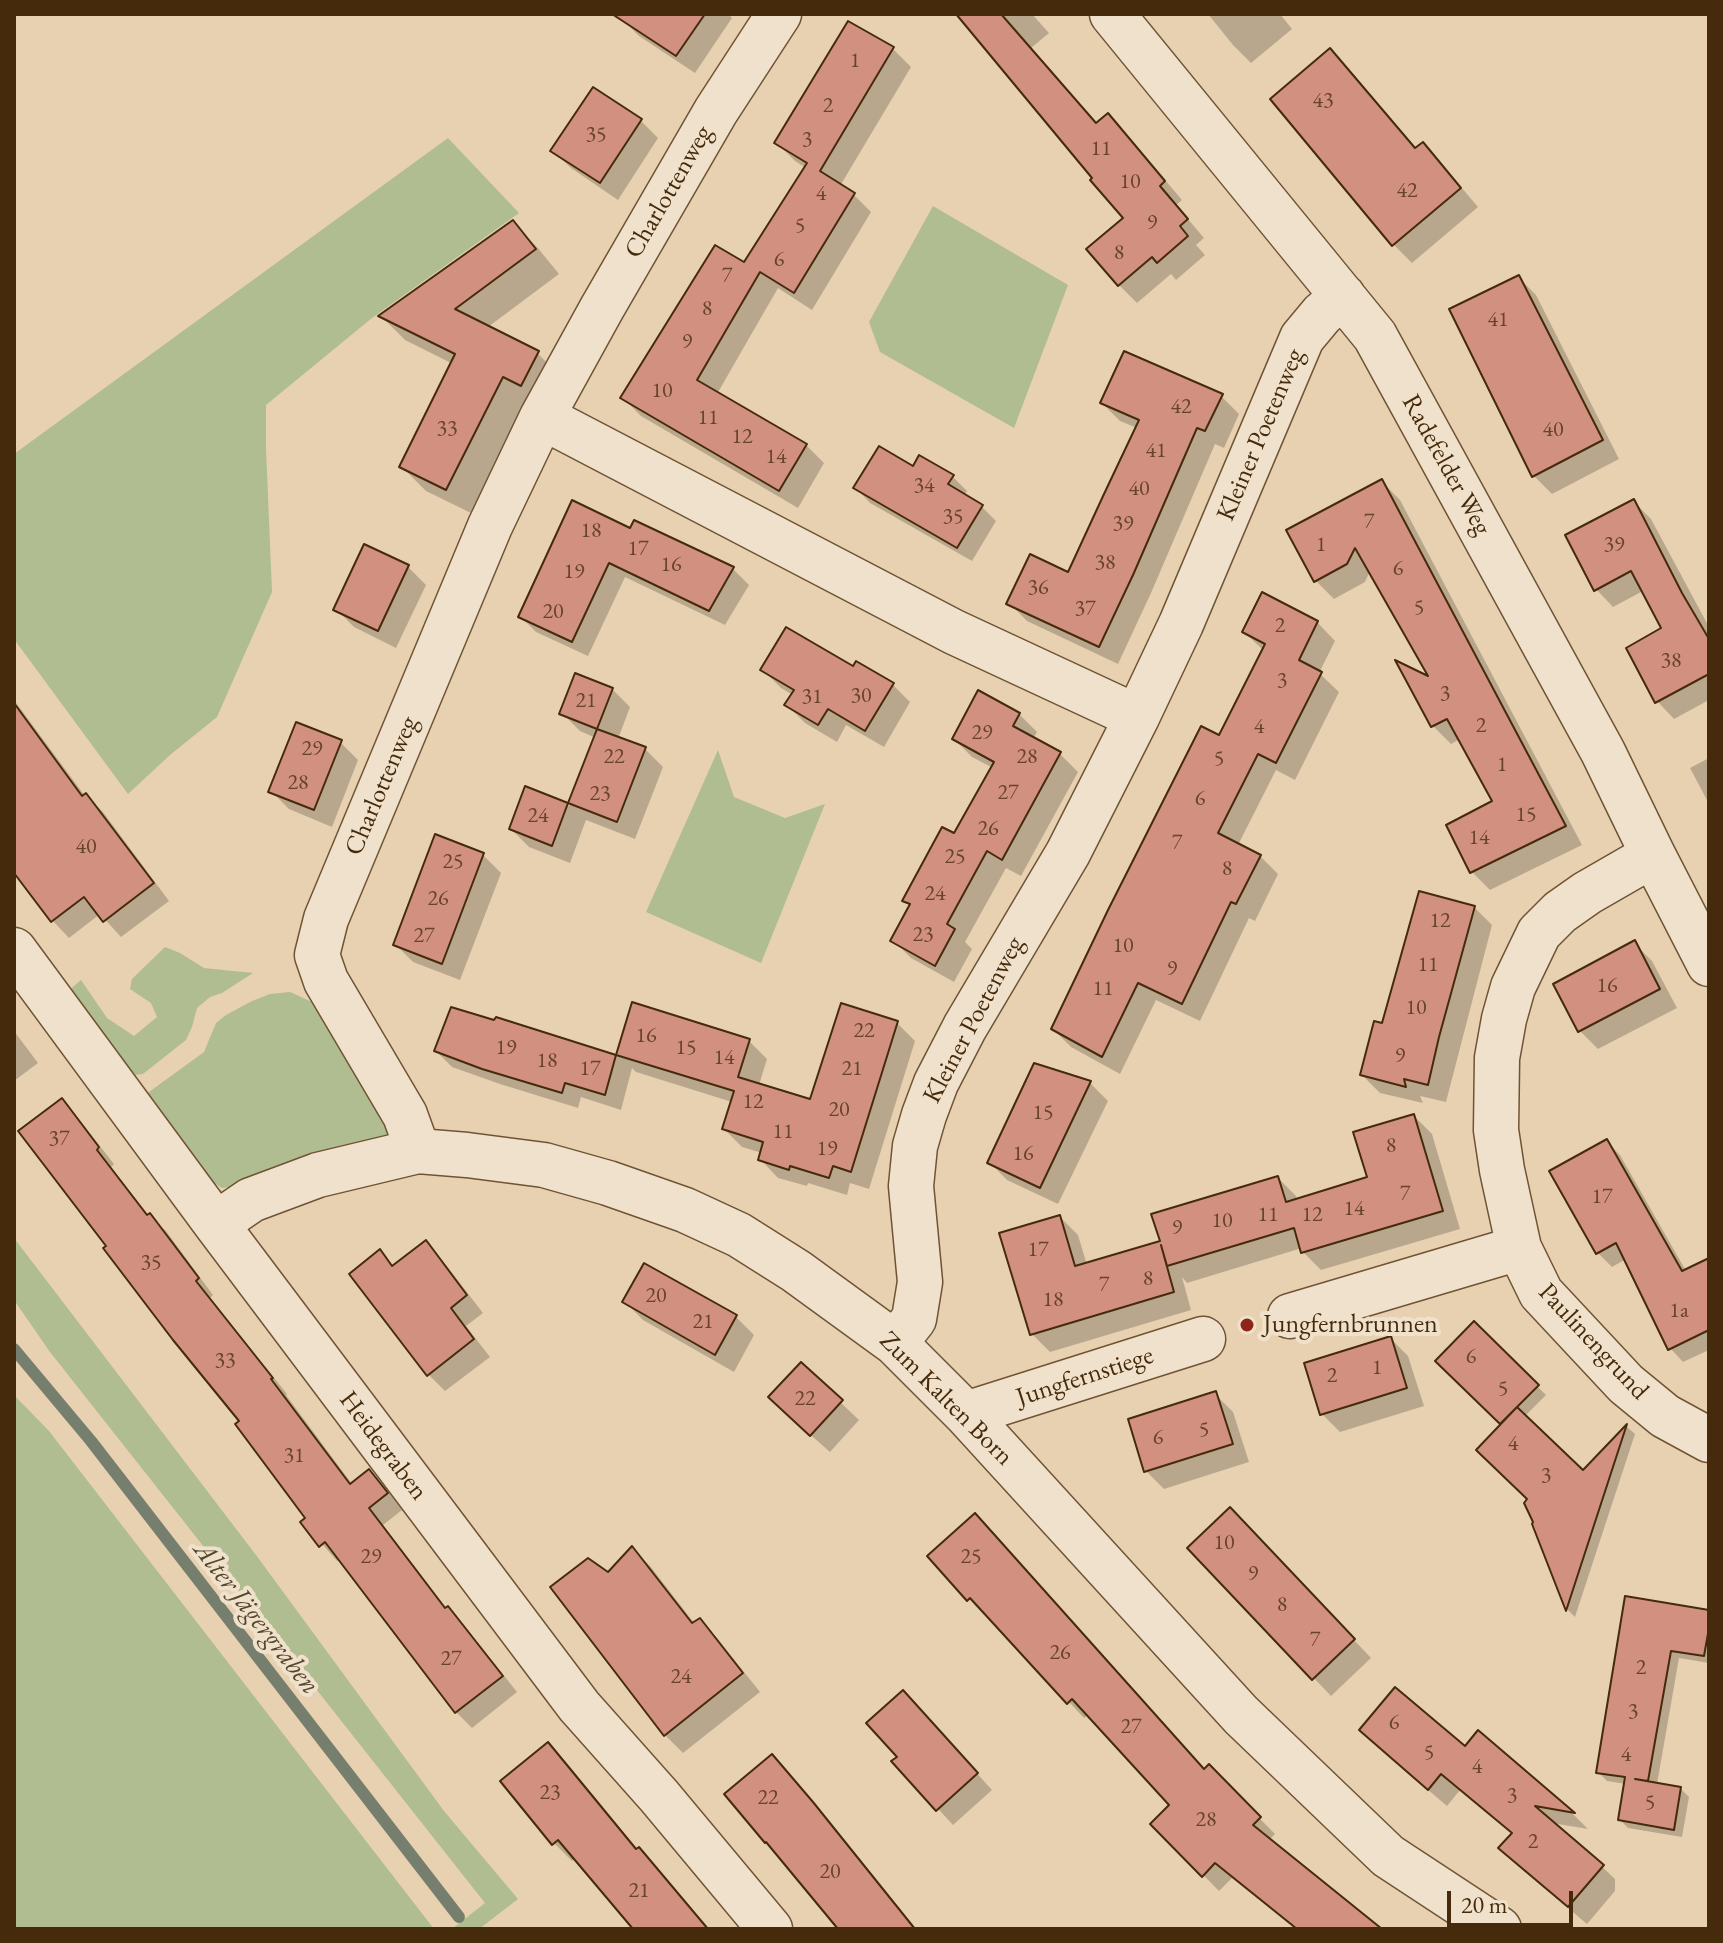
<!DOCTYPE html>
<meta charset="utf-8">
<style>
body{margin:0}
#map{position:relative;width:1723px;height:1943px;overflow:hidden;background:#e8d1b1;font-family:"EB Garamond",serif}
canvas{display:block}
.frame{position:absolute;inset:0;border:16px solid #452b0b;pointer-events:none}
.scale{position:absolute;left:1447px;top:1891px;width:126px;height:36px;box-sizing:border-box;border:4px solid #452b0b;border-top:0;padding-left:10px;font-size:24px;line-height:28px;white-space:nowrap;color:#452b0b;-webkit-text-stroke:6px #f0e1cc;paint-order:stroke}
</style>
<div id="map">
<canvas width="1723" height="1943"></canvas>
<div class="frame"></div>
<div class="scale">20 m</div>
</div>
<script>
const ctx = document.querySelector('canvas').getContext('2d');
ctx.lineJoin = 'round';
function fill(path, color) { ctx.fillStyle = color; ctx.fill(path, 'evenodd'); }
const poly = rows => new Path2D(rows.map(r => 'M' + r).join(''));
function strokePath(path, color, width, dash) { ctx.strokeStyle = color; ctx.lineWidth = width; ctx.lineCap = dash ? 'butt' : 'round'; ctx.setLineDash(dash || []); ctx.stroke(path); }
function drawText(font, color, halo, rows, align = 'center') {
  ctx.font = font + ' "EB Garamond",serif'; ctx.lineWidth = 8; ctx.setLineDash([]); ctx.textBaseline = 'middle'; ctx.strokeStyle = halo; ctx.fillStyle = color; for (const [text, x, y, turn = 0] of rows) {
    ctx.save(); ctx.translate(x, y); ctx.rotate((+turn || 0) * Math.PI / 180); ctx.textAlign = isNaN(turn) ? turn : align; if (halo) ctx.strokeText(text, 0, 0); ctx.fillText(text, 0, 0); ctx.restore();
  }
}
const green = poly([
 [448,138,519,213,372,318,266,405,266,448,272,592,217,717,170,755,128,794,14,639,14,454],
 [933,206,1068,285,1014,428,880,352,869,322],
 [718,750,734,797,785,818,825,804,761,963,646,912],
 [165,947,180,953,204,968,253,973,222,993,210,997,197,1008,192,1027,186,1040,143,1074,134,1075,125,1070,67,992,81,980,107,1018,134,1036,157,1017,151,1003,130,989,132,979],
 [290,992,312,1002,327,1016,389,1124,389,1132,385,1139,241,1186,222,1188,207,1178,148,1101,149,1092,204,1052,216,1023,226,1015,252,1001,270,994],
 [14,1238,256,1555,444,1811,518,1899,479,1929,452,1929,485,1903,50,1352,14,1300],
 [14,1395,49,1431,434,1929,14,1929]
]);
const shadow = poly([
 [624,14,728,14,732,18,695,73,639,36,621,18],
 [957,14,1032,14,1049,33,1031,48,1097,125,1108,116,1126,134,1182,200,1176,205,1204,238,1196,245,1205,255,1176,280,1171,274,1137,303,1119,285,1126,218,1095,178],
 [1208,14,1280,14,1292,29,1251,63,1233,45],
 [849,24,893,49,911,67,840,186,853,194,871,212,812,310,778,288,717,394,806,445,824,463,798,508,641,416,623,398,745,265,806,168,795,161,777,143],
 [1330,50,1348,68,1416,149,1423,144,1440,162,1478,207,1412,263,1394,245,1273,99],
 [640,120,658,138,618,200,571,168,553,151],
 [512,223,537,247,559,274,488,327,537,353,562,377,528,400,471,513,426,491,401,466,453,364,405,340,381,316],
 [1518,277,1536,295,1619,459,1552,494,1534,476],
 [1221,396,1239,414,1224,448,1215,444,1151,593,1118,664,1027,621,1009,603,1069,574,1137,428,1120,421,1102,403],
 [914,468,952,476,967,491,964,496,981,506,996,521,972,561,870,503,856,488],
 [1382,482,1400,500,1582,845,1490,890,1472,872,1449,826,1494,802,1460,739,1451,744,1433,726,1433,681,1370,571,1365,582,1334,599,1316,581],
 [1633,501,1651,519,1709,627,1709,700,1674,719,1657,701,1664,629,1643,591,1613,607,1596,589],
 [635,523,733,569,749,585,725,625,625,577,588,656,536,632,521,617,631,530],
 [408,567,426,585,396,648,354,627,336,609],
 [1317,622,1335,641,1319,673,1339,692,1295,780,1276,770,1238,845,1260,856,1278,874,1255,921,1249,918,1200,1021,1156,1000,1120,1074,1071,1047,1053,1029,1220,738,1265,649,1262,649,1244,632],
 [854,668,892,684,910,702,884,747,846,725,837,742,805,723,787,705,793,695,781,688,763,670],
 [612,689,630,707,618,739,645,749,663,767,635,839,586,820,570,863,529,847,511,829,526,789,569,806,596,738,580,731,562,713],
 [14,700,85,796,86,795,103,812,169,901,121,937,100,914,69,938,53,921,14,870],
 [1019,714,1037,732,1033,739,1060,754,1078,772,1021,876,1006,868,965,942,972,949,954,982,911,958,893,940,911,906,905,900,955,836,993,768,972,757,954,739],
 [340,742,358,760,332,827,289,809,271,791],
 [1709,758,1709,804,1690,768],
 [483,855,501,873,460,980,413,962,395,944],
 [1474,907,1492,925,1446,1102,1420,1096,1423,1103,1380,1093,1362,1075,1383,1026],
 [1634,943,1652,961,1677,1008,1598,1049,1580,1031],
 [633,1005,749,1041,767,1059,759,1085,812,1101,897,1023,915,1041,869,1189,850,1183,847,1195,808,1183,807,1186,778,1178,760,1159,762,1153,742,1147,724,1129,732,1102,636,1072,632,1068,621,1110,581,1097,578,1108,500,1084,452,1067,436,1051,496,1023,497,1020,617,1057],
 [14,1031,38,1063,14,1081],
 [1090,1083,1108,1101,1058,1204,1007,1180,989,1162],
 [61,1101,77,1117,114,1164,111,1167,149,1216,166,1231,213,1295,210,1298,287,1394,286,1395,352,1484,369,1472,385,1487,402,1510,383,1525,447,1609,463,1624,517,1692,472,1728,456,1712,340,1559,337,1561,303,1522,308,1518,242,1422,109,1246],
 [1414,1116,1432,1134,1460,1229,1321,1270,1303,1252,1302,1248,1187,1283,1182,1277,1191,1310,1050,1352,1032,1334,1060,1217,1078,1235,1087,1265,1162,1242,1278,1178,1296,1196,1297,1200,1370,1178],
 [1607,1142,1620,1155,1686,1271,1709,1260,1709,1350,1683,1362,1670,1348,1626,1259,1612,1267,1598,1253,1552,1172],
 [425,1243,442,1260,483,1313,466,1326,490,1357,445,1391,428,1374,380,1252,395,1267],
 [645,1266,736,1317,754,1335,734,1372,643,1320,625,1302],
 [1474,1324,1546,1395,1524,1417,1583,1473,1627,1427,1635,1434,1575,1617,1568,1610,1534,1524,1530,1500,1503,1424,1438,1361],
 [1390,1338,1408,1356,1424,1406,1340,1432,1322,1414,1306,1364],
 [801,1365,859,1420,830,1452,788,1415],
 [1215,1394,1233,1412,1249,1462,1164,1489,1146,1471],
 [1248,1528,1371,1658,1331,1696,1190,1548],
 [632,1548,650,1566,695,1624,699,1620,717,1638,760,1692,683,1753,665,1735,608,1574],
 [929,1556,1205,1771,1209,1767,1275,1834,1269,1840,1379,1929,1296,1929,1232,1878,1219,1891,1153,1824,1172,1805,1089,1714,1084,1718,986,1613,984,1615],
 [1627,1598,1709,1612,1709,1663,1679,1658,1657,1784,1680,1788,1689,1797,1682,1837,1628,1828,1620,1820,1626,1784,1607,1781,1598,1772],
 [918,1708,992,1790,953,1825,894,1761,899,1757],
 [1361,1730,1465,1749,1478,1733,1573,1814,1588,1829,1552,1823,1596,1861,1615,1879,1615,1891,1587,1924,1518,1866,1501,1848,1513,1834,1460,1790,1447,1806,1379,1748],
 [548,1744,566,1762,638,1850,656,1868,709,1929,635,1929,576,1858,572,1861,554,1843]
]);
const stream = poly([
 [14,1349,91,1441,459,1917]
]);
const building = poly([
 [612,14,705,14,676,56,612,14],
 [956,14,1001,14,1096,123,1108,113,1165,181,1160,186,1188,219,1180,226,1188,236,1157,263,1152,257,1118,286,1086,249,1123,218,1090,180,1092,178,956,14],
 [848,21,894,47,820,171,855,193,794,293,760,272,697,380,807,444,779,491,620,398,715,245,744,262,807,163,774,143,848,21],
 [1330,48,1415,148,1423,142,1461,188,1392,246,1270,99,1330,48],
 [593,87,642,119,600,183,550,151,593,87],
 [513,220,536,249,455,309,539,351,521,386,503,377,446,490,399,467,455,354,378,316,513,220],
 [1519,275,1603,440,1532,477,1449,309,1519,275],
 [1124,351,1223,394,1205,431,1197,428,1133,575,1099,647,1006,604,1030,554,1068,572,1104,494,1139,420,1100,403,1124,351],
 [879,446,913,466,919,455,954,475,948,484,983,505,957,548,853,488,879,446],
 [1382,479,1566,826,1470,873,1446,825,1492,801,1447,719,1431,727,1395,660,1428,676,1355,548,1347,564,1314,582,1286,530,1382,479],
 [1634,499,1682,593,1709,639,1709,674,1655,703,1626,648,1661,628,1631,571,1594,591,1565,535,1634,499],
 [572,500,630,528,634,520,734,567,709,611,609,563,572,642,518,617,572,500],
 [364,544,409,565,378,631,333,610,364,544],
 [1262,592,1318,621,1299,660,1322,672,1276,763,1258,754,1218,833,1261,855,1236,904,1231,902,1182,1004,1138,983,1102,1057,1051,1029,1108,910,1201,726,1219,735,1265,644,1242,632,1262,592],
 [786,627,853,666,856,661,894,683,865,731,828,709,818,725,784,705,794,690,760,670,786,627],
 [575,673,613,688,597,729,559,714,575,673],
 [978,690,1020,713,1013,726,1061,752,1002,860,987,851,947,924,955,929,935,966,890,941,910,904,902,901,942,827,954,833,994,762,952,739,978,690],
 [14,703,82,796,86,793,154,883,103,922,84,897,51,922,14,873,14,703],
 [296,722,342,740,314,810,268,792,296,722],
 [597,729,646,747,617,822,568,803,597,729],
 [525,786,568,803,552,846,509,829,525,786],
 [435,834,484,853,442,964,393,945,435,834],
 [1419,891,1475,906,1439,1037,1428,1085,1404,1079,1406,1087,1360,1075,1374,1021,1382,1023,1419,891],
 [1635,940,1660,989,1578,1032,1553,984,1635,940],
 [632,1002,750,1039,738,1077,810,1099,841,1003,898,1021,851,1172,833,1166,829,1178,790,1166,789,1170,758,1160,763,1142,722,1129,734,1091,616,1055,632,1002],
 [451,1007,494,1020,496,1017,616,1055,605,1095,565,1083,562,1093,482,1069,434,1051,451,1007],
 [1034,1063,1091,1081,1040,1188,987,1163,1034,1063],
 [62,1098,99,1147,97,1150,147,1215,150,1213,199,1278,196,1281,273,1378,271,1379,350,1484,369,1469,388,1493,369,1508,445,1608,448,1606,503,1676,455,1713,325,1542,319,1547,300,1522,305,1518,235,1424,239,1421,173,1340,103,1248,106,1246,18,1131,62,1098],
 [1414,1114,1443,1211,1301,1253,1294,1228,1167,1266,1161,1245,1174,1292,1030,1335,999,1233,1060,1215,1075,1266,1160,1241,1151,1214,1278,1176,1286,1202,1367,1177,1353,1132,1414,1114],
 [1607,1139,1682,1271,1709,1258,1709,1330,1668,1350,1616,1243,1596,1254,1549,1171,1607,1139],
 [426,1240,467,1295,451,1308,474,1339,427,1376,349,1274,380,1249,392,1266,426,1240],
 [644,1263,737,1315,715,1355,622,1302,644,1263],
 [1474,1321,1539,1385,1500,1424,1435,1361,1474,1321],
 [1391,1336,1407,1388,1320,1415,1304,1363,1391,1336],
 [801,1362,843,1400,810,1436,768,1397,801,1362],
 [1216,1391,1233,1444,1144,1472,1128,1419,1216,1391],
 [1517,1407,1583,1470,1627,1424,1566,1611,1532,1524,1533,1522,1524,1503,1527,1499,1476,1450,1517,1407],
 [1230,1507,1355,1639,1312,1680,1187,1548,1230,1507],
 [975,1513,1204,1769,1209,1764,1261,1817,1253,1825,1382,1929,1297,1929,1215,1863,1202,1877,1150,1824,1169,1805,1072,1699,1067,1704,970,1598,967,1601,927,1556,975,1513],
 [632,1546,692,1623,700,1618,743,1673,664,1736,550,1587,588,1558,608,1572,632,1546],
 [1625,1596,1709,1610,1709,1628,1704,1656,1671,1651,1648,1781,1635,1779,1681,1787,1674,1830,1618,1820,1625,1777,1596,1773,1625,1596],
 [1395,1687,1465,1746,1478,1730,1575,1813,1535,1806,1604,1865,1568,1907,1498,1848,1512,1833,1441,1774,1428,1790,1359,1730,1395,1687],
 [903,1690,978,1773,936,1811,891,1761,897,1757,866,1723,903,1690],
 [548,1742,636,1849,639,1847,708,1929,633,1929,558,1840,552,1845,500,1781,548,1742],
 [772,1754,813,1802,915,1929,838,1929,766,1842,765,1843,724,1794,772,1754]
]);
const minor = poly([
 [1112,14,1375,336,1603,752,1653,855,1709,964],
 [542,417,954,632,1137,717],
 [1653,855,1587,893,1560,912,1539,933,1513,987,1504,1019,1497,1058,1496,1130,1502,1170,1519,1248,1541,1293,1626,1384,1665,1416,1709,1440],
 [14,950,216,1224,579,1706,659,1796,770,1929],
 [418,1151,405,1115,326,981,317,955,326,919,490,526,542,417,602,308,716,111,779,14],
 [216,1224,251,1200,318,1175,418,1151,467,1155,544,1165,608,1183,685,1210,739,1235,796,1271,895,1343,966,1414,1241,1715,1388,1856,1499,1929],
 [1290,1316,1519,1248],
 [895,1343,914,1319,920,1282,911,1186,915,1146,924,1115,936,1083,965,1027,1068,853,1137,717,1181,624,1302,338,1322,314,1343,296],
 [966,1414,1203,1339]
]);
const markers = [
 [1247,1325,8,"#8f2418"]
];
const numberNames = [
 ["1",855,61],
 ["43",1323,101],
 ["2",828,106],
 ["35",596,135],
 ["3",807,140],
 ["11",1101,149],
 ["10",1130,182],
 ["42",1407,191],
 ["4",821,194],
 ["9",1152,223],
 ["5",800,226],
 ["8",1119,253],
 ["6",779,260],
 ["7",727,276],
 ["8",707,309],
 ["41",1498,320],
 ["9",687,342],
 ["10",662,391],
 ["42",1181,407],
 ["11",708,418],
 ["33",447,429],
 ["40",1553,430],
 ["12",742,437],
 ["41",1156,451],
 ["14",776,457],
 ["34",924,486],
 ["40",1139,489],
 ["35",953,517],
 ["7",1369,522],
 ["39",1123,524],
 ["18",591,531],
 ["1",1321,545],
 ["39",1614,545],
 ["17",638,549],
 ["38",1105,563],
 ["16",671,565],
 ["6",1398,569],
 ["19",574,572],
 ["36",1038,588],
 ["5",1419,608],
 ["37",1085,609],
 ["20",553,612],
 ["2",1280,626],
 ["38",1671,661],
 ["3",1282,681],
 ["3",1445,694],
 ["30",861,696],
 ["31",812,697],
 ["21",586,701],
 ["2",1481,726],
 ["4",1259,727],
 ["29",982,733],
 ["29",312,749],
 ["22",614,757],
 ["28",1027,757],
 ["5",1219,759],
 ["1",1502,765],
 ["28",298,783],
 ["27",1008,793],
 ["23",600,794],
 ["6",1200,799],
 ["15",1526,815],
 ["24",538,816],
 ["26",988,829],
 ["14",1479,838],
 ["7",1177,843],
 ["40",86,847],
 ["25",955,857],
 ["25",453,862],
 ["8",1227,869],
 ["24",935,894],
 ["26",438,899],
 ["12",1440,921],
 ["23",923,935],
 ["27",424,936],
 ["10",1123,946],
 ["11",1428,965],
 ["9",1172,969],
 ["16",1607,986],
 ["11",1103,989],
 ["10",1416,1008],
 ["22",864,1031],
 ["16",646,1036],
 ["19",506,1048],
 ["15",686,1048],
 ["9",1400,1056],
 ["14",724,1058],
 ["18",547,1061],
 ["17",590,1069],
 ["21",852,1069],
 ["12",753,1102],
 ["20",839,1110],
 ["15",1043,1113],
 ["11",783,1132],
 ["37",59,1139],
 ["8",1391,1146],
 ["19",827,1149],
 ["16",1023,1154],
 ["7",1405,1194],
 ["17",1602,1197],
 ["14",1354,1209],
 ["11",1268,1215],
 ["12",1312,1215],
 ["10",1222,1221],
 ["9",1177,1228],
 ["17",1038,1250],
 ["35",151,1263],
 ["8",1148,1279],
 ["7",1104,1285],
 ["20",656,1296],
 ["18",1053,1300],
 ["1a",1679,1311],
 ["21",703,1322],
 ["6",1471,1357],
 ["33",225,1361],
 ["1",1377,1368],
 ["2",1332,1376],
 ["5",1503,1389],
 ["22",805,1399],
 ["5",1204,1430],
 ["6",1158,1438],
 ["4",1513,1444],
 ["31",294,1456],
 ["3",1546,1476],
 ["10",1224,1543],
 ["29",371,1557],
 ["25",971,1557],
 ["9",1253,1574],
 ["8",1282,1605],
 ["7",1315,1640],
 ["26",1060,1653],
 ["27",451,1659],
 ["2",1641,1668],
 ["24",681,1677],
 ["3",1633,1712],
 ["6",1394,1723],
 ["27",1131,1727],
 ["5",1429,1753],
 ["4",1626,1755],
 ["4",1477,1767],
 ["23",550,1793],
 ["3",1512,1796],
 ["22",768,1798],
 ["5",1650,1803],
 ["28",1206,1820],
 ["2",1533,1842],
 ["20",830,1872],
 ["21",639,1891]
];
const streetNames = [
 ["Charlottenweg",669,192,-60],
 ["Kleiner Poetenweg",1261,435,-67],
 ["Radefelder Weg",1446,465,61],
 ["Charlottenweg",382,786,-67],
 ["Kleiner Poetenweg",974,1020,-62],
 ["Paulinengrund",1593,1342,47],
 ["Jungfernstiege",1085,1377,-18],
 ["Zum Kalten Born",946,1399,45],
 ["Heidegraben",383,1446,53]
];
const poiNames = [
 ["Jungfernbrunnen",1263,1325]
];
const waterNames = [
 ["Alter Jägergraben",256,1618,52]
];
fill(green, '#b0bd90');
fill(shadow, '#0003');
strokePath(stream, '#767f6d', 12);
fill(building, '#d29081');
strokePath(building, '#452b0b', 2);
strokePath(minor, '#6e5434', 47);
strokePath(minor, '#f0e1cc', 44);
for (const [x, y, r, color] of markers) { const dot = new Path2D(); dot.arc(x, y, r, 0, 2 * Math.PI); ctx.fillStyle = color; ctx.fill(dot); strokePath(dot, '#f0e1cc', 3); }
drawText('22px', '#684428', null, numberNames);
drawText('26px', '#452b0b', '#f0e1cc', streetNames);
drawText('26px', '#452b0b', '#f0e1cc', poiNames, 'left');
drawText('italic 28px', '#55472c', '#f0e1cc', waterNames);
</script>
